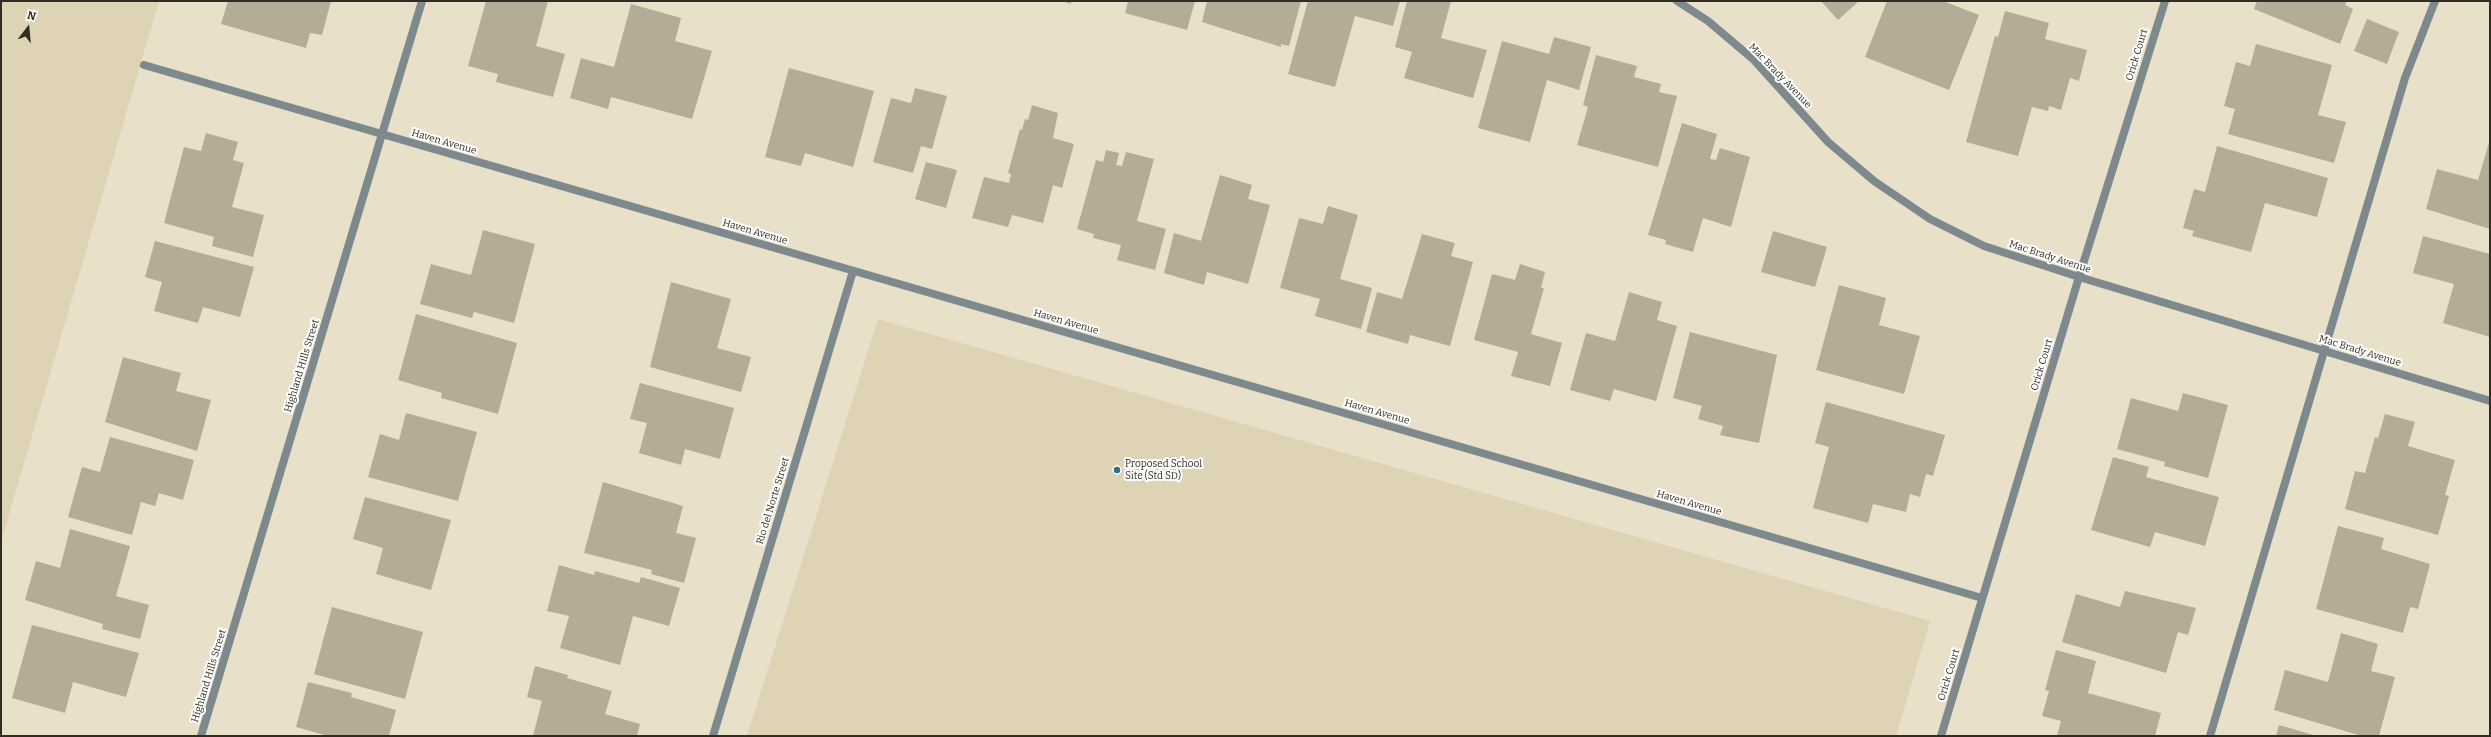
<!DOCTYPE html>
<style>
body{margin:0}
#map{position:relative;width:2491px;height:737px;overflow:hidden;background:#e9e0ca;font-family:Bitter,serif}
canvas{display:block}
.frame{position:absolute;inset:0;border:2px solid #312d25;pointer-events:none}
.north{position:absolute;left:8px;top:8px;width:40px;height:40px;-webkit-text-stroke:3px #fff;paint-order:stroke;rotate:16deg;font-size:11px;font-weight:700;line-height:16px;text-align:center;color:#312d25}
.north::after{content:'';display:block;margin:auto;width:14px;height:18px;background:#312d25;clip-path:polygon(50% 0,100% 100%,50% 72%,0 100%)}
</style>
<div id="map">
<canvas width="2491" height="737"></canvas>
<div class="frame"></div>
<div class="north">N</div>
</div>
<script>
const ctx = document.querySelector('canvas').getContext('2d');
ctx.lineJoin = 'round';
function fill(path, color) { ctx.fillStyle = color; ctx.fill(path, 'evenodd'); }
const poly = rows => new Path2D(rows.map(r => 'M' + r).join(''));
function strokePath(path, color, width, dash) { ctx.strokeStyle = color; ctx.lineWidth = width; ctx.lineCap = dash ? 'butt' : 'round'; ctx.setLineDash(dash || []); ctx.stroke(path); }
function drawText(font, color, halo, rows, align = 'center') {
  ctx.font = font + ' Bitter,serif'; ctx.lineWidth = 4; ctx.setLineDash([]); ctx.textBaseline = 'middle'; ctx.strokeStyle = halo; ctx.fillStyle = color; for (const [text, x, y, turn = 0] of rows) {
    ctx.save(); ctx.translate(x, y); ctx.rotate((+turn || 0) * Math.PI / 180); ctx.textAlign = isNaN(turn) ? turn : align; if (halo) ctx.strokeText(text, 0, 0); ctx.fillText(text, 0, 0); ctx.restore();
  }
}
const built = poly([
 [1,1,159,1,1,542],
 [878,319,1930,621,1896,736,747,736]
]);
const building = poly([
 [228,1,331,1,322,35,310,33,306,48,221,24],
 [486,1,548,1,536,46,565,54,553,97,496,82,498,74,468,66],
 [1062,1,1071,1,1071,4],
 [1128,1,1195,1,1187,30,1125,13],
 [1207,1,1301,1,1289,46,1281,44,1281,47,1202,22],
 [1308,1,1400,1,1393,26,1355,16,1335,87,1288,74],
 [1407,1,1451,1,1441,38,1487,50,1473,98,1404,78,1412,52,1395,47],
 [1821,1,1859,1,1838,20],
 [1887,1,1943,1,1979,15,1949,90,1865,57],
 [2257,1,2347,1,2345,5,2353,9,2340,44,2254,9],
 [631,4,681,18,675,41,712,51,692,119,611,97,608,109,570,98,581,58,614,67],
 [2005,11,2049,23,2045,39,2087,50,2079,81,2070,78,2061,110,2049,106,2048,111,2032,107,2018,156,1966,142,1995,36,1998,37],
 [2367,19,2399,32,2387,64,2354,51],
 [1554,37,1591,47,1579,90,1547,80,1530,142,1478,128,1502,41,1549,54],
 [2256,44,2332,65,2318,115,2346,122,2334,163,2228,134,2235,109,2224,106,2236,62,2250,66],
 [1596,55,1637,66,1634,77,1661,84,1659,92,1677,96,1658,167,1577,145,1588,107,1583,105],
 [789,68,874,91,853,167,805,153,801,166,765,157],
 [915,88,947,96,932,149,921,146,913,173,873,162,891,98,911,103],
 [1032,105,1058,113,1053,138,1074,144,1062,188,1053,185,1043,223,1012,215,1008,227,972,218,984,177,1009,183,1011,174,1008,173,1020,129,1022,130,1025,119,1028,120],
 [1682,123,1717,134,1710,159,1716,160,1720,148,1750,157,1731,227,1703,218,1693,252,1665,244,1666,240,1648,235],
 [206,133,238,142,233,160,244,163,232,207,264,215,253,257,212,246,214,237,164,223,184,147,201,151],
 [2490,139,2490,229,2426,209,2437,169,2478,180],
 [2217,146,2328,178,2317,217,2265,203,2251,252,2192,236,2194,231,2183,228,2194,189,2205,192],
 [1106,150,1119,153,1116,165,1122,166,1126,152,1154,159,1137,221,1166,229,1155,270,1117,260,1121,245,1093,238,1094,234,1077,229,1096,160,1103,162],
 [926,162,957,170,946,208,915,199],
 [1220,175,1252,185,1248,199,1270,205,1248,284,1207,272,1204,285,1164,273,1174,233,1201,241],
 [1328,206,1358,215,1340,279,1372,288,1361,329,1315,316,1320,299,1280,288,1299,218,1323,224],
 [483,230,535,244,514,323,474,312,472,318,420,304,431,264,471,275],
 [1773,231,1827,247,1815,287,1761,272],
 [1422,234,1455,243,1451,256,1473,262,1450,346,1410,335,1408,344,1366,332,1377,292,1402,299],
 [2423,236,2490,254,2490,337,2443,323,2454,284,2413,273],
 [155,241,254,267,240,317,203,307,198,323,154,311,162,282,145,277],
 [1520,264,1545,272,1541,288,1544,288,1531,334,1562,343,1550,386,1511,376,1518,352,1474,340,1492,274,1515,280],
 [671,282,731,299,717,348,751,357,741,392,650,367],
 [1839,285,1886,298,1879,325,1920,336,1904,394,1816,370],
 [1629,292,1662,302,1657,320,1677,326,1656,401,1614,389,1610,401,1570,390,1586,333,1615,341],
 [416,314,517,343,498,414,441,398,442,393,398,380],
 [1690,332,1777,355,1759,443,1720,435,1723,426,1698,419,1702,406,1673,398],
 [123,357,181,373,176,391,211,400,197,451,105,422],
 [640,383,734,408,720,459,685,449,681,465,639,453,647,423,630,419],
 [2183,393,2228,405,2208,478,2164,466,2165,462,2117,449,2131,398,2178,411],
 [1826,402,1945,435,1933,476,1926,474,1920,497,1910,494,1906,512,1873,504,1868,523,1813,508,1829,447,1815,443],
 [406,413,477,432,458,501,368,477,380,434,399,440],
 [2385,414,2415,422,2408,446,2455,460,2445,495,2449,496,2438,535,2345,509,2355,471,2365,473,2375,437,2378,438],
 [110,437,194,460,183,500,159,493,155,506,141,502,132,535,68,517,82,467,100,472],
 [2113,457,2149,467,2146,477,2219,497,2205,546,2155,532,2150,547,2091,530],
 [603,482,683,506,676,533,696,538,684,583,651,574,652,570,584,553],
 [365,497,451,520,431,590,376,574,383,548,353,539],
 [2338,526,2384,538,2381,549,2430,564,2418,609,2410,607,2403,633,2316,609],
 [70,529,130,546,116,596,149,605,140,639,102,629,103,624,25,600,36,561,60,568],
 [559,565,594,575,595,571,639,583,641,577,680,588,669,626,633,616,620,665,560,648,569,616,547,611],
 [2125,591,2196,608,2188,635,2178,632,2166,673,2062,642,2076,594,2120,607],
 [332,607,423,632,405,699,314,674],
 [32,625,139,653,126,697,73,682,65,713,12,698],
 [2341,633,2378,644,2371,671,2395,677,2379,736,2362,736,2274,710,2285,670,2328,682],
 [2056,650,2096,661,2088,693,2161,713,2155,736,2057,736,2061,721,2042,716,2049,691,2045,690],
 [535,666,568,675,567,678,612,691,605,714,640,724,637,736,533,736,542,701,527,697],
 [308,682,352,693,351,697,396,710,389,736,328,736,296,727],
 [2279,725,2317,736,2276,736]
]);
const lane = poly([
 [2210,736,2405,78,2435,1]
]);
const street = poly([
 [1677,1,1708,21,1754,60,1828,142,1874,181,1930,219,1984,246,2079,277,2490,401],
 [144,65,1982,598],
 [201,736,422,1],
 [713,736,853,271],
 [1941,736,2079,277,2165,1]
]);
const markers = [
 [1117,470,4,"#2f6e83"]
];
const streetNames = [
 ["Orick Court",2137,55,-73],
 ["Mac Brady Avenue",1780,76,46],
 ["Haven Avenue",444,142,16],
 ["Haven Avenue",755,232,16],
 ["Mac Brady Avenue",2050,257,18],
 ["Haven Avenue",1066,322,16],
 ["Mac Brady Avenue",2360,351,17],
 ["Orick Court",2042,365,-73],
 ["Highland Hills Street",302,366,-73],
 ["Haven Avenue",1377,412,16],
 ["Rio del Norte Street",773,501,-73],
 ["Haven Avenue",1689,503,16],
 ["Orick Court",1949,675,-73],
 ["Highland Hills Street",209,676,-73]
];
const poiNames = [
 ["Proposed School",1125,464],
 ["Site (Std SD)",1125,476]
];
fill(built, '#dfd3b6');
fill(building, '#b5ac97');
strokePath(lane, '#7e898d', 8);
strokePath(street, '#7e898d', 8);
for (const [x, y, r, color] of markers) { const dot = new Path2D(); dot.arc(x, y, r, 0, 2 * Math.PI); ctx.fillStyle = color; ctx.fill(dot); strokePath(dot, '#fff', 1.5); }
drawText('10px', '#312d25', '#fff', streetNames);
drawText('10px', '#312d25', '#fff', poiNames, 'left');
</script>
